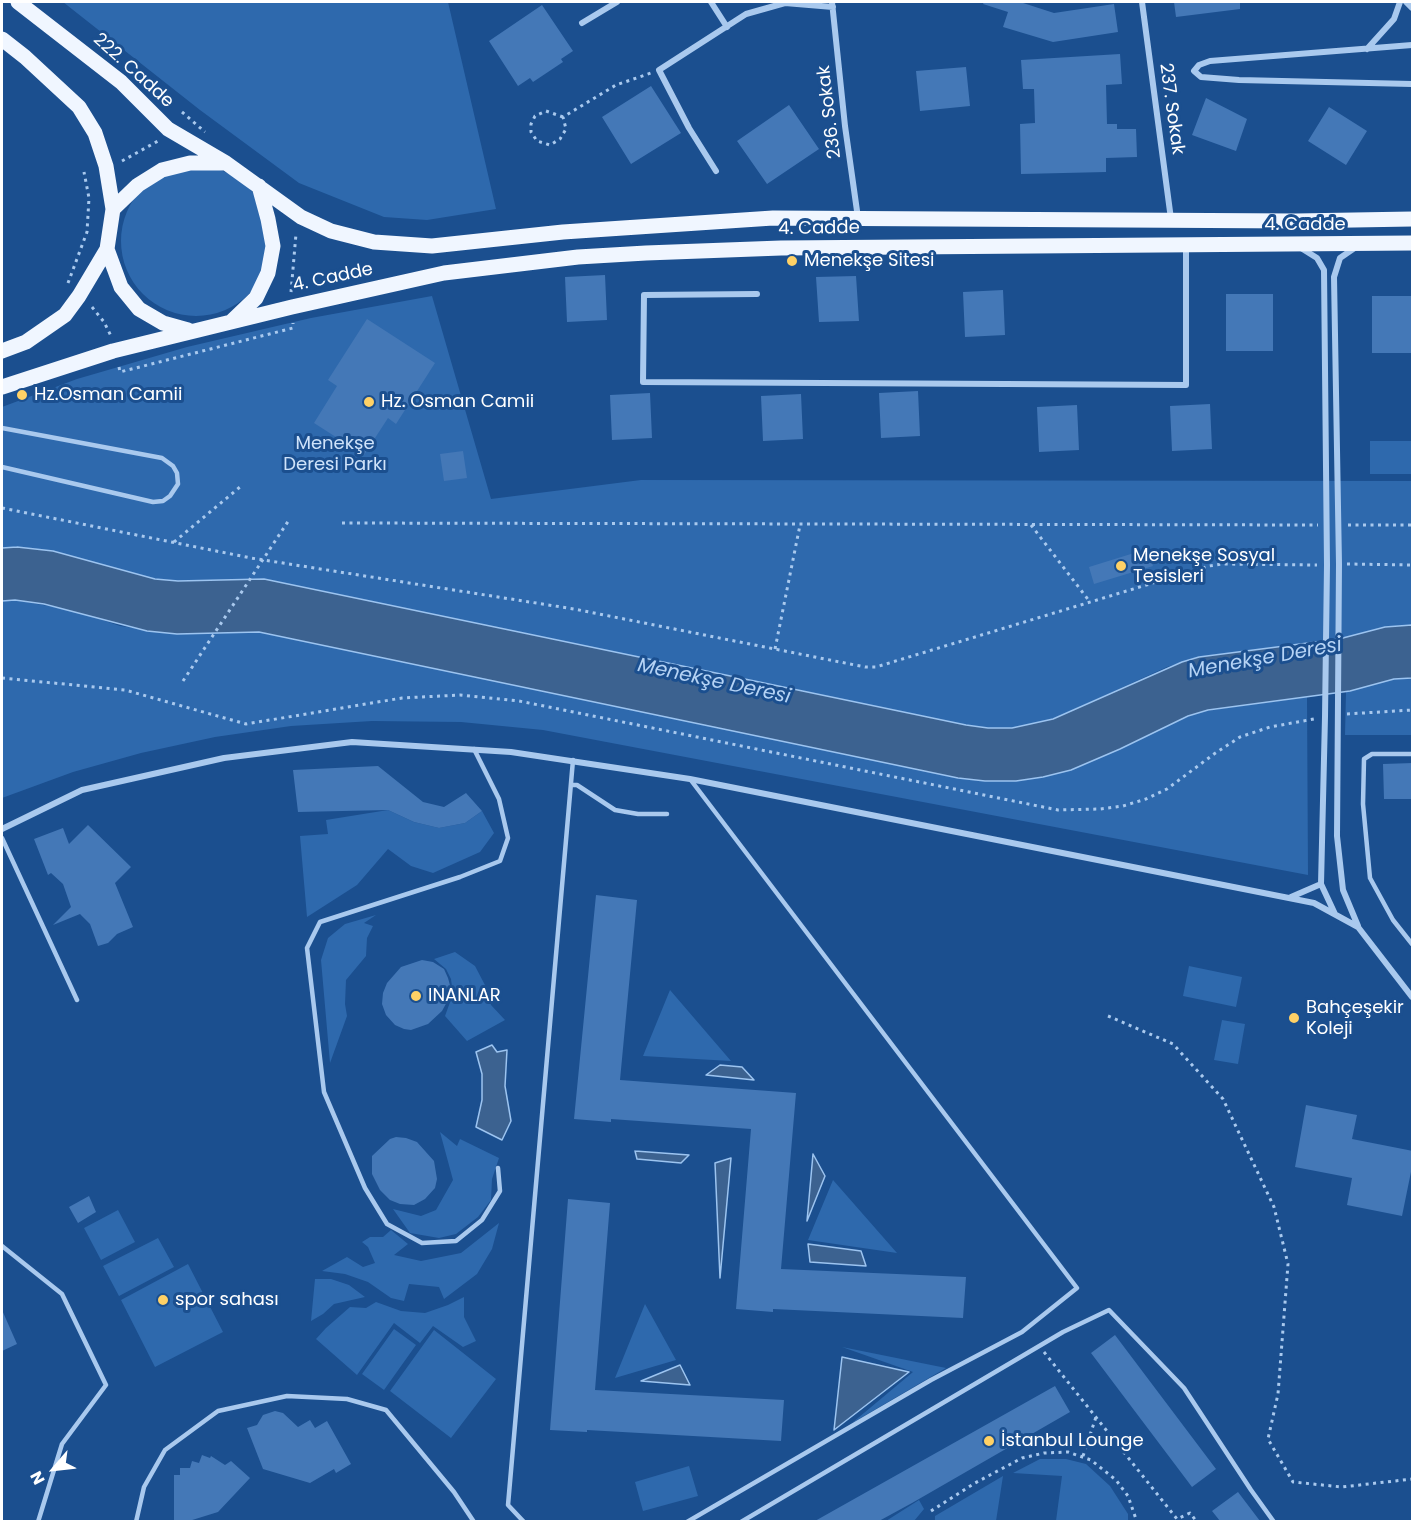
<!DOCTYPE html>
<meta charset="utf-8">
<style>
body{margin:0}
#map{position:relative;width:1414px;height:1523px;overflow:hidden;background:#1b4f8f;font-family:Poppins,sans-serif}
canvas{display:block}
.frame{position:absolute;inset:0;border:3px solid #fff;pointer-events:none}
.north{position:absolute;left:24px;top:1439px;width:60px;height:60px;-webkit-text-stroke:4px #1b4f8f;paint-order:stroke;rotate:242deg;font-size:16px;font-weight:700;line-height:24px;text-align:center;color:#fff}
.north::after{content:'';display:block;margin:auto;width:21px;height:27px;background:#fff;clip-path:polygon(50% 0,100% 100%,50% 72%,0 100%)}
</style>
<div id="map">
<canvas width="1414" height="1523"></canvas>
<div class="frame"></div>
<div class="north">N</div>
</div>
<script>
const ctx = document.querySelector('canvas').getContext('2d');
ctx.lineJoin = 'round';
function fill(path, color) { ctx.fillStyle = color; ctx.fill(path, 'evenodd'); }
const poly = rows => new Path2D(rows.map(r => 'M' + r).join(''));
function strokePath(path, color, width, dash) { ctx.strokeStyle = color; ctx.lineWidth = width; ctx.lineCap = dash ? 'butt' : 'round'; ctx.setLineDash(dash || []); ctx.stroke(path); }
function drawText(font, color, halo, rows, align = 'center') {
  ctx.font = font + ' Poppins,sans-serif'; ctx.lineWidth = 6; ctx.setLineDash([]); ctx.textBaseline = 'middle'; ctx.strokeStyle = halo; ctx.fillStyle = color; for (const [text, x, y, turn = 0] of rows) {
    ctx.save(); ctx.translate(x, y); ctx.rotate((+turn || 0) * Math.PI / 180); ctx.textAlign = isNaN(turn) ? turn : align; if (halo) ctx.strokeText(text, 0, 0); ctx.fillText(text, 0, 0); ctx.restore();
  }
}
const green = poly([
 [63,2,448,2,496,209,427,220,384,217,299,183,200,110],
 '121 241a75 75 0 1 1 150 0a75 75 0 1 1-150 0Z',
 [432,296,491,499,641,480,1412,481,1412,625,1385,627,1339,639,1198,657,1167,667,1053,719,1012,728,988,728,966,725,264,579,178,581,155,579,53,551,17,547,2,548,2,407,77,379,187,347,311,318],
 [1370,441,1412,441,1412,474,1370,474],
 [15,600,76,611,120,626,177,634,259,632,958,778,985,781,1016,781,1043,777,1071,770,1198,712,1307,697,1308,875,543,730,461,722,372,721,291,726,215,737,141,753,73,772,2,798,2,601],
 [1412,678,1412,735,1345,735,1346,692,1394,679],
 [388,810,414,822,439,828,465,823,482,811,494,833,480,852,433,873,411,866,388,849,357,885,307,917,300,836,328,834,326,820],
 [376,915,364,923,373,926,367,938,366,956,346,980,345,1004,347,1016,330,1063,321,960,328,938,345,924],
 [455,952,475,966,486,987,491,1005,505,1020,467,1041,445,1016,453,994,451,979,446,969,434,959],
 [1189,966,1242,977,1236,1007,1183,996],
 [670,990,731,1061,643,1056],
 [1222,1020,1245,1024,1238,1064,1214,1060],
 [440,1132,457,1146,460,1139,499,1158,492,1179,491,1200,478,1217,456,1234,439,1238,410,1233,393,1209,421,1216,436,1210,453,1180],
 [833,1180,897,1253,808,1240],
 [118,1210,135,1242,101,1260,84,1228],
 [499,1223,492,1249,477,1274,444,1299,439,1287,409,1284,404,1301,391,1298,368,1282,345,1274,322,1271,347,1257,363,1267,375,1263,368,1247,362,1242,370,1237,383,1237,391,1230,408,1244,394,1255,421,1261,461,1253],
 [158,1238,174,1267,119,1296,103,1266],
 [188,1264,223,1332,155,1367,121,1300],
 [315,1279,331,1279,349,1285,365,1297,334,1304,323,1314,311,1321],
 [464,1297,464,1317,476,1341,463,1347,433,1326,420,1343,394,1323,357,1375,316,1339,326,1328,350,1307,366,1308,376,1302,401,1311,425,1313,448,1305],
 [645,1304,676,1360,615,1378],
 [394,1329,416,1345,384,1390,362,1374],
 [434,1330,496,1379,451,1438,390,1391],
 [842,1347,946,1368,852,1423,913,1372],
 [1040,1459,1066,1459,1086,1464,1110,1486,1128,1514,1128,1521,1056,1521,1062,1476,1013,1473],
 [689,1466,698,1496,643,1511,635,1482],
 [1003,1476,996,1521,935,1521,935,1516],
 [919,1500,924,1509,914,1521,886,1521]
]);
const water = poly([
 [17,547,53,551,155,579,178,581,264,579,966,725,988,728,1012,728,1053,719,1182,662,1199,657,1339,639,1385,627,1412,625,1412,678,1394,679,1350,691,1208,710,1188,716,1120,749,1071,770,1043,777,1016,781,985,781,958,778,259,632,177,634,147,631,44,604,15,600,2,601,2,548,17,547],
 [492,1045,497,1052,507,1050,505,1086,511,1121,502,1140,476,1127,482,1100,482,1074,476,1052,492,1045],
 [720,1065,742,1067,754,1080,706,1075,720,1065],
 [635,1151,689,1155,681,1163,637,1159,635,1151],
 [813,1154,825,1176,807,1221,813,1154],
 [731,1158,720,1278,715,1163,731,1158],
 [808,1244,861,1251,866,1266,810,1262,808,1244],
 [842,1357,909,1372,834,1430,842,1357],
 [680,1365,690,1385,641,1381,680,1365]
]);
const building = poly([
 [984,2,1020,2,1054,13,1114,4,1118,32,1053,42,1003,27,1008,12,983,4],
 [1174,2,1240,2,1240,9,1176,17],
 [542,5,573,51,561,59,563,62,533,82,530,78,518,86,489,41],
 [1120,54,1122,84,1106,85,1107,124,1117,124,1117,129,1136,129,1137,157,1106,158,1106,172,1021,174,1020,124,1035,123,1034,89,1023,89,1021,60],
 [966,67,970,106,920,111,916,71],
 [651,86,681,133,631,164,602,117],
 [1206,98,1247,119,1236,151,1192,135],
 [789,105,819,149,767,184,737,141],
 [1329,107,1367,131,1346,165,1308,141],
 [605,275,607,320,567,322,565,277],
 [856,276,859,321,819,322,816,277],
 [1003,290,1005,335,965,337,963,292],
 [1226,294,1273,294,1273,351,1226,351],
 [1372,296,1413,296,1413,353,1372,353],
 [367,319,435,363,396,424,388,418,364,455,314,423,337,386,328,380],
 [918,391,920,436,881,438,879,393],
 [650,393,652,438,612,440,610,395],
 [801,394,803,439,763,441,761,396],
 [1210,404,1212,449,1172,451,1170,406],
 [1077,405,1079,450,1039,452,1037,407],
 [463,451,467,478,444,481,440,454],
 [1147,549,1153,566,1094,584,1089,567],
 [1413,763,1413,799,1384,799,1383,764],
 [378,766,423,802,444,807,466,793,482,811,465,823,439,828,414,822,388,810,298,812,293,770],
 [88,825,131,867,115,883,133,927,117,934,108,943,98,946,90,924,80,914,53,925,71,907,63,884,51,873,48,875,34,839,63,828,69,844],
 [596,895,637,900,620,1080,796,1093,781,1269,966,1277,963,1318,773,1309,773,1312,736,1309,751,1129,611,1119,611,1122,574,1119],
 [422,960,433,962,444,969,448,978,451,989,448,1000,442,1011,428,1024,411,1030,404,1029,395,1025,386,1015,382,1004,383,993,387,983,401,967],
 [1306,1105,1357,1115,1352,1139,1413,1151,1413,1162,1402,1216,1347,1205,1352,1178,1295,1167],
 [396,1137,406,1138,417,1142,434,1161,437,1179,435,1188,425,1199,414,1205,400,1204,390,1200,380,1190,372,1174,372,1156,390,1139],
 [89,1196,96,1212,78,1223,69,1207],
 [568,1199,610,1203,595,1390,784,1400,781,1441,587,1430,587,1432,550,1430],
 [2,1310,17,1344,2,1351],
 [1115,1335,1216,1469,1192,1487,1091,1353],
 [1055,1386,1070,1412,912,1503,879,1521,815,1521],
 [275,1411,283,1413,298,1427,310,1420,315,1428,327,1421,351,1464,336,1473,334,1469,310,1483,263,1469,247,1428,257,1425,263,1415],
 [202,1455,210,1458,211,1456,225,1465,231,1461,250,1478,218,1512,189,1521,174,1521,174,1475,180,1475,180,1468,190,1468,192,1461,199,1463],
 [1238,1492,1260,1521,1220,1521,1212,1511]
]);
const path = poly([
 [182,112,205,132],
 [563,117,546,111,535,116,531,124,531,132,537,141,550,145,560,139,566,129,563,117,616,85,651,73],
 [122,161,158,141],
 [68,283,87,232,89,198,84,172],
 [291,292,296,234],
 [92,307,104,322,111,336],
 [119,367,120,372,293,328,293,323],
 [2,508,251,558,574,609,865,667,876,667,1209,566,1222,564,1317,565],
 [342,523,1318,525],
 [1031,525,1090,602],
 [1348,525,1412,525],
 [174,542,240,487],
 [1347,564,1412,565],
 [775,649,800,525],
 [2,678,125,690,246,724,402,698,460,695,519,701,1058,810,1100,809,1123,806,1146,799,1167,789,1214,754,1240,737,1270,727,1314,719],
 [1347,714,1412,710],
 [1108,1016,1173,1044,1223,1099,1274,1207,1288,1264,1278,1394,1268,1439,1293,1482,1342,1487,1412,1479],
 [1044,1352,1177,1519,1190,1513,1197,1522],
 [1083,1456,1096,1417],
 [931,1511,975,1483,1022,1458,1044,1453,1068,1452,1091,1460,1116,1480,1128,1496,1137,1522]
]);
const service = poly([
 [2,428,162,458,173,466,177,473,178,484,170,496,163,501,153,502,2,467],
 [474,749,499,799,508,838,500,861,460,877,320,922,307,948,324,1092,365,1188,387,1224,422,1243,456,1241,482,1220,500,1191,498,1168],
 [1412,754,1372,754,1364,759,1363,804,1370,878,1393,920,1412,944],
 [571,785,577,785,615,810,638,814,667,814],
 [2,838,77,1000],
 [2,1246,62,1294,106,1385,62,1444,38,1522],
 [136,1522,144,1487,165,1450,218,1411,287,1396,347,1399,386,1410,454,1492,474,1522],
 [524,1522,508,1505,573,760],
 [687,1522,931,1380,1022,1332,1077,1288,690,779],
 [741,1522,1063,1332,1109,1310,1184,1388,1251,1490,1274,1522]
]);
const minor = poly([
 [711,2,727,27],
 [832,2,845,126,858,218],
 [1142,2,1171,219],
 [1406,2,1412,8],
 [582,23,617,2],
 [1412,45,1210,61,1199,65,1194,71,1201,77,1239,80,1412,84],
 [1367,49,1394,19,1400,2],
 [716,171,689,128,659,70,746,14,785,3,833,7],
 [1356,247,1340,258,1334,277,1339,564,1337,836,1343,890,1358,926],
 [757,294,644,295,643,382,1186,385,1186,246],
 [2,829,82,790,224,758,352,742,511,752,690,779,1314,903,1358,927,1412,997],
 [1321,884,1335,914],
 [1291,897,1321,884,1325,717,1327,565,1324,270,1317,258,1301,248]
]);
const primary = poly([
 [18,2,121,82,168,129,226,163,301,217,331,231,374,242,432,246,563,232,773,218,1296,221,1412,219],
 [2,39,25,57,79,107,95,133,106,166,113,209],
 [232,321,256,298,268,273,273,246,268,219,259,186],
 [188,330,163,323,139,309,121,287,107,249,113,209,138,185,162,170,190,163,226,163],
 [2,351,26,342,65,315,79,296,107,249],
 [2,387,113,351,292,307,444,273,578,257,646,253,781,248,1412,243]
]);
const pathBridge = poly([
 [183,681,289,520]
]);
const markers = [
 [792,261,6,"#ffd166"],
 [22,395,6,"#ffd166"],
 [369,402,6,"#ffd166"],
 [1121,566,6,"#ffd166"],
 [416,996,6,"#ffd166"],
 [1294,1018,6,"#ffd166"],
 [163,1300,6,"#ffd166"],
 [989,1441,6,"#ffd166"]
];
const streetNames = [
 ["222. Cadde",133,71,42],
 ["237. Sokak",1171,109,82],
 ["236. Sokak",830,112,-97],
 ["4. Cadde",1305,225],
 ["4. Cadde",819,229,-1],
 ["4. Cadde",333,278,-12]
];
const poiNames = [
 ["Menekşe Sitesi",804,261],
 ["Hz.Osman Camii",34,395],
 ["Hz. Osman Camii",381,402],
 ["Menekşe Sosyal",1133,556],
 ["Tesisleri",1133,577],
 ["INANLAR",428,996],
 ["Bahçeşekir",1306,1008],
 ["Koleji",1306,1029],
 ["spor sahası",175,1300],
 ["İstanbul Lounge",1001,1441]
];
const parkNames = [
 ["Menekşe",335,444],
 ["Deresi Parkı",335,465]
];
const waterNames = [
 ["Menekşe Deresi",1265,659,-10],
 ["Menekşe Deresi",714,682,12]
];
fill(green, '#2e69ad');
fill(water, '#3c6290');
strokePath(water, '#9cc4f0', 1.5);
fill(building, '#4478b7');
strokePath(path, '#a9c9ee', 3, [3, 4.5]);
strokePath(service, '#a9c9ee', 4.5);
strokePath(minor, '#a9c9ee', 6);
strokePath(primary, '#f0f6ff', 15);
strokePath(pathBridge, '#a9c9ee', 3, [3, 4.5]);
for (const [x, y, r, color] of markers) { const dot = new Path2D(); dot.arc(x, y, r, 0, 2 * Math.PI); ctx.fillStyle = color; ctx.fill(dot); strokePath(dot, '#1b4f8f', 2); }
drawText('18px', '#fff', '#1b4f8f', streetNames);
drawText('18px', '#fff', '#1b4f8f', poiNames, 'left');
drawText('18px', '#cfe3fa', '#1b4f8f', parkNames);
drawText('italic 20px', '#b5d3f5', '#1b4f8f', waterNames);
</script>
